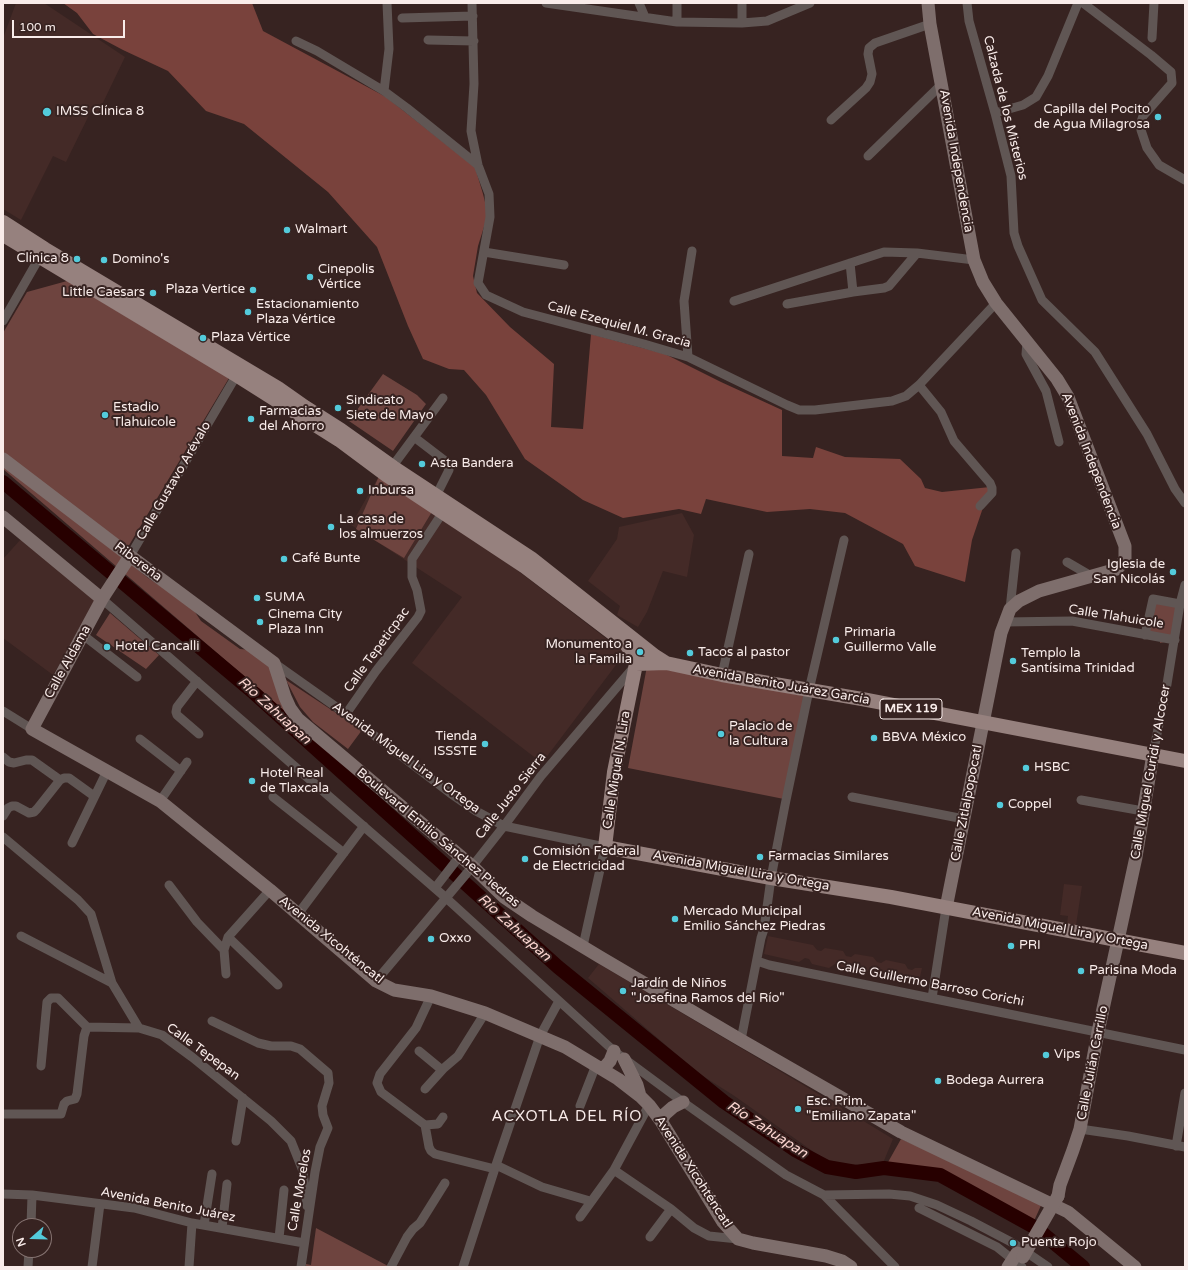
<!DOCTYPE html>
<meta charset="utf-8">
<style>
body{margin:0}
#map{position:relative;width:1188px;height:1270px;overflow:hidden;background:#372321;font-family:"Varela Round",sans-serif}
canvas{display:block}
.frame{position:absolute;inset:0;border:4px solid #f9ecea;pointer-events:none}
.north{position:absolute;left:12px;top:1218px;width:40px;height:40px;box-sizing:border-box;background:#372321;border:1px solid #857371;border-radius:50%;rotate:250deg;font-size:11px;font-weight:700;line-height:16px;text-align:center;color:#f9ecea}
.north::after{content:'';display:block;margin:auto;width:14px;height:18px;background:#53cbdb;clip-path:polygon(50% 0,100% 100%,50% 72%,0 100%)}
.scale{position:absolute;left:12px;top:20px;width:113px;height:18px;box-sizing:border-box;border:2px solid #f9ecea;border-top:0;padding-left:5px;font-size:12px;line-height:14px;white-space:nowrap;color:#f9ecea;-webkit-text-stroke:3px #372321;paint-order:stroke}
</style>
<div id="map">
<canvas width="1188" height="1270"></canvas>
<div class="frame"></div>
<div class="north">N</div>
<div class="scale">100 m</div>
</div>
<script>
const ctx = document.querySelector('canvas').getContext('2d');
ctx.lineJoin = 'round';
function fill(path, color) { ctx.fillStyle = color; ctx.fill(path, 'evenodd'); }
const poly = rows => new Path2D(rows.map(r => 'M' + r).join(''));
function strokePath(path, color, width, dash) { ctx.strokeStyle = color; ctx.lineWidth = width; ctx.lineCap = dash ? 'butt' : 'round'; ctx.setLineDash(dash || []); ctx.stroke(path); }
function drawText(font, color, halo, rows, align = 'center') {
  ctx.font = font + ' "Varela Round",sans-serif'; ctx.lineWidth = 4; ctx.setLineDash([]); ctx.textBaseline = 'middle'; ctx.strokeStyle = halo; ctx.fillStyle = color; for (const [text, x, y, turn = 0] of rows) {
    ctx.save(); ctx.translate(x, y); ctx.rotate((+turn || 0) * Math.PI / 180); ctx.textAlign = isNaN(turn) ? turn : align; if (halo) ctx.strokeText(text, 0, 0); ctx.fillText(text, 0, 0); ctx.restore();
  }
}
const built = poly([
 [16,3,44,3,125,57,98,113,91,111,66,162,53,156,21,220,3,209,3,38],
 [379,476,448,517,625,653,542,763,412,663,462,597,351,525],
 [682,513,694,535,687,577,663,571,647,612,638,627,617,615,620,606,588,581,617,539,619,527],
 [21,539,97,600,53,675,3,638,3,559],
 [1064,884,1082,886,1076,925,1067,924,1068,916,1060,915],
 [768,936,813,945,817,950,821,951,825,948,843,951,846,956,851,957,855,954,873,957,877,962,881,963,886,960,905,964,908,969,912,970,915,968,922,968,918,986,903,983,899,978,896,977,891,980,873,976,870,972,867,971,860,974,843,970,839,965,835,964,829,968,812,964,809,959,805,958,799,962,764,954],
 [599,964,842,1108,843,1111,849,1115,852,1114,893,1139,883,1163,850,1165,833,1162,821,1157,733,1095,698,1073,588,978]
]);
const green = poly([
 [67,281,229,378,128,547,3,453,3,333,27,292],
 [383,374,417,395,426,404,393,451,349,421],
 [3,462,148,578,191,606,201,621,240,649,251,650,267,660,288,714,3,469],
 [379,476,433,510,404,558,356,529],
 [1153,599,1180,604,1175,640,1160,643,1160,637,1145,635],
 [110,613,159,655,146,669,96,635],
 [647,666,804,696,784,799,628,768],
 [286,680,362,730,348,749,313,722,300,707],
 [901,1139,1043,1201,1034,1221,974,1187,929,1170,887,1164],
 [316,1228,390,1267,306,1267,306,1264,311,1265]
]);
const forest = poly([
 [63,3,252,3,263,31,386,97,475,167,483,194,488,214,478,246,473,276,477,293,510,327,554,364,551,427,583,429,591,334,665,354,721,382,782,410,782,456,813,458,816,447,845,457,900,459,921,479,925,488,942,492,990,487,972,540,965,582,915,566,903,544,845,513,810,509,767,512,706,499,701,514,679,509,623,518,583,500,525,459,486,395,464,370,449,369,423,359,408,326,377,247,328,192,244,124,206,111,168,71,123,50,93,34,77,13]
]);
const river = poly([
 [3,482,254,693,558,967,724,1102,795,1150,827,1167,856,1172,884,1168,940,1175,1036,1228,1083,1267]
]);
const street = poly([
 [472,3,474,84,471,131,478,165,489,194,490,217,478,283,486,295,523,312,644,344,688,357,787,405,799,410,815,410,892,401,906,396,919,385,996,303],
 [546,3,677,22,742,23,767,21,810,3],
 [639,3,645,17],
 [677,3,677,22],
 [967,3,969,21,995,113,1011,176,1014,233,1018,246,1042,300,1095,352,1147,434,1175,489,1185,503],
 [1083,3,1151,55,1171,72,1172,83,1143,116,1141,122,1141,130,1147,148,1159,165,1185,180],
 [402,18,473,16],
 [742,23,742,3],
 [1152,38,1154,3],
 [428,40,474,41],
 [296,41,317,51,384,91,407,108,478,165],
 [384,91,389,49,387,3],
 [995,113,1023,105,1036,97,1048,76,1078,3],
 [831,120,866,88,870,82,872,74,868,54,869,48,875,43,930,24],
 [868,156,942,84],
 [484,252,564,265],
 [850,263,853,292],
 [734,301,884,252,917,253,974,260],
 [787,304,853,292,884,288,889,286,917,253],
 [3,321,42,253],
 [1027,342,1026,354,1046,391,1059,442],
 [688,357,684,301,692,251],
 [919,385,941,412,954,441,990,483,992,488,992,493,980,506],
 [414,437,444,460,447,464,449,470,434,500],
 [389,471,443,398],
 [130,556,239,371],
 [1067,562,1091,576],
 [102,599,445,897,614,1051,683,1102,786,1175,824,1195,889,1194,910,1196,937,1205,971,1221,1013,1243,1048,1267],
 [1010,609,1016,553],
 [1004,622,1072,621,1175,640],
 [83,635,137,677],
 [1145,635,1153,599,1180,604],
 [274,663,346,714,450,793,476,811,504,826,605,847,583,946],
 [722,675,749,554],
 [197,681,177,707,176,712,177,715,199,734],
 [3,711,32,729],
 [346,714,376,671,418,617,421,611,417,590,412,577,412,559,443,512],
 [140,739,181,771],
 [1153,754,1167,684,1180,604,1185,585],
 [3,757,9,762,14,763,26,760,32,760,60,780],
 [273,797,344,853],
 [852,797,964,819],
 [1081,800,1143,811],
 [160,801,187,762],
 [3,816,8,808,12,806,16,806,29,813,34,812,37,809,60,780,64,778,69,778,94,796],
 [3,837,78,900,91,914,112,983,139,1028],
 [72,843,107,771],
 [169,885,197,922,224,950],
 [435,888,459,857],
 [298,914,364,826],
 [21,936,112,983],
 [228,937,278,985],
 [757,961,769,965,1185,1050],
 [226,974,224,950,228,937,270,890],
 [376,981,467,873,504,826,541,776,634,667],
 [932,998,946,908],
 [212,1021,258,1043,271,1046,291,1046,300,1049,328,1073,329,1083,322,1106,323,1115,328,1128,320,1147,315,1172,301,1267],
 [87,1027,139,1028,162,1035,192,1057,271,1121,291,1141,303,1171,307,1206],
 [741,1040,761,938,764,929,771,878,785,805,809,690,844,540],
 [419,1051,442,1070],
 [41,1066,47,1002,51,998,58,998,87,1027],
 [425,1089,444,1068,458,1056,485,1013],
 [580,1106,596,1065],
 [3,1114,61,1114,64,1104,67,1101,75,1099,77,1094,84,1036,87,1027],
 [425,1125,381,1092,377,1083,380,1074,416,1028,431,996],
 [425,1125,429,1147,431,1151,435,1154,495,1169],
 [425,1125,438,1124,443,1117],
 [1080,1129,1128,1136,1185,1147],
 [236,1141,243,1098],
 [1176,1146,1185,1093],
 [496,1165,542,1187,590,1201],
 [614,1170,671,1209,694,1228,709,1236,738,1239],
 [3,1194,32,1195,134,1208,192,1223,304,1243],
 [824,1195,895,1267],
 [919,1208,997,1247,1022,1267],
 [580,1217,614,1170,649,1105],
 [204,1225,212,1174],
 [31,1226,32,1195],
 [222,1228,227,1184],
 [650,1237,671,1209],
 [279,1238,284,1190],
 [28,1267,29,1250],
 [92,1267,100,1204],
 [189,1267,192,1223],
 [391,1267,407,1237,413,1229,420,1223,445,1183],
 [463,1267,496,1165,540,1036,559,1001]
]);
const secondary = poly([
 [928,3,930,24,974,260,983,282,996,303,1057,379,1068,397,1125,546,1125,560,1117,569,1039,591,1019,601,1010,609,1001,633,946,908],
 [3,459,130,556,274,663,285,697,290,708,298,719,472,866,504,897,532,916,600,957,741,1040,901,1132,1068,1212,1135,1267],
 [3,517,102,599],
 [130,556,102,599,32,729,160,801,270,890,376,981,394,990,431,996,485,1013,565,1047,618,1079,640,1096,649,1105,661,1121,723,1222,738,1239,753,1243,826,1256,842,1261,851,1267],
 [624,1059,637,1085,640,1096],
 [603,1069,610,1061,614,1051],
 [661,1121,665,1114,673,1107,683,1102],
 [1058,1196,1060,1185,1073,1150,1080,1129,1098,1032,1136,857,1153,754],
 [1008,1267,1017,1253]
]);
const primary = poly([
 [3,222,45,249,278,388,305,407,341,430,393,467,531,558,655,656,666,663],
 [3,235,236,375,339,440,386,475,525,567,625,643,630,650,636,664],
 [636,664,614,772,605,847,771,878,891,897,1185,953],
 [636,664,666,663,722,675,862,699,1185,761]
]);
const secondaryBridge = poly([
 [1023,1257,1058,1196]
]);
const markers = [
 [47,112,5,"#53cbdb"],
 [1158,117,4,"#53cbdb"],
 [287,230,4,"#53cbdb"],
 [77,259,4,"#53cbdb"],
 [104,260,4,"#53cbdb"],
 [310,277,4,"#53cbdb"],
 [253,290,4,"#53cbdb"],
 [153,293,4,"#53cbdb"],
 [248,312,4,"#53cbdb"],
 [203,338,4,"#53cbdb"],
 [338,408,4,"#53cbdb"],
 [105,415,4,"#53cbdb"],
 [251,419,4,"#53cbdb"],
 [422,464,4,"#53cbdb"],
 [360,491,4,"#53cbdb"],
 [331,527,4,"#53cbdb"],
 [284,559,4,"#53cbdb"],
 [1173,572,4,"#53cbdb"],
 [257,598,4,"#53cbdb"],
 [260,622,4,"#53cbdb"],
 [836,640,4,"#53cbdb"],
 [107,647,4,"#53cbdb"],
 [640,652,4,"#53cbdb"],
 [690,653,4,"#53cbdb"],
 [1013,661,4,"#53cbdb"],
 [721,734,4,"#53cbdb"],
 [874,738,4,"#53cbdb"],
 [485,744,4,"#53cbdb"],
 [1026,768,4,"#53cbdb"],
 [252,781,4,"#53cbdb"],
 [1000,805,4,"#53cbdb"],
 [760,857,4,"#53cbdb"],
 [525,859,4,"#53cbdb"],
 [675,919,4,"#53cbdb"],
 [431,939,4,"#53cbdb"],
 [1011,946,4,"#53cbdb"],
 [1081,971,4,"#53cbdb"],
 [623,991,4,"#53cbdb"],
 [1046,1055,4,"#53cbdb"],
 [938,1081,4,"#53cbdb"],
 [798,1109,4,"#53cbdb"],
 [1013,1243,4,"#53cbdb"]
];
const shields = [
 [911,709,62]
];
const shieldNames = [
 ["MEX 119",911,709]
];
const streetNames = [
 ["Calzada de los Misterios",1005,108,76],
 ["Avenida Independencia",956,161,80],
 ["Calle Ezequiel M. Gracía",619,325,15],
 ["Avenida Independencia",1091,461,69],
 ["Calle Gustavo Arévalo",174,481,-60],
 ["Ribereña",138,562,37],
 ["Calle Tlahuicole",1116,617,9],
 ["Calle Tepeticpac",377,650,-54],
 ["Calle Aldama",68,662,-61],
 ["Avenida Benito Juárez García",781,685,10],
 ["Avenida Miguel Lira y Ortega",406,758,36],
 ["Calle Miguel N. Lira",617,770,-81],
 ["Calle Miguel Guridi y Alcocer",1151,772,-80],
 ["Calle Justo Sierra",511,796,-52],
 ["Calle Zitlalpopocatl",967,803,-79],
 ["Boulevard Emilio Sánchez Piedras",438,838,40],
 ["Avenida Miguel Lira y Ortega",741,871,10],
 ["Avenida Miguel Lira y Ortega",1060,929,11],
 ["Avenida Xicohténcatl",331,940,39],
 ["Calle Guillermo Barroso Corichi",930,984,11],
 ["Calle Tepepan",203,1052,36],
 ["Calle Julián Carrillo",1093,1063,-79],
 ["Avenida Xicohténcatl",693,1172,57],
 ["Calle Morelos",300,1190,-80],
 ["Avenida Benito Juárez",168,1205,11]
];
const poiNames = [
 ["Capilla del Pocito",1150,110,"right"],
 ["de Agua Milagrosa",1150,125,"right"],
 ["IMSS Clínica 8",56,112],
 ["Walmart",295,230],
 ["Clínica 8",69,259,"right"],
 ["Domino's",112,260],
 ["Cinepolis",318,270],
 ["Vértice",318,285],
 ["Plaza Vertice",245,290,"right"],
 ["Little Caesars",145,293,"right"],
 ["Estacionamiento",256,305],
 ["Plaza Vértice",256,320],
 ["Plaza Vértice",211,338],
 ["Sindicato",346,401],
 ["Siete de Mayo",346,416],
 ["Estadio",113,408],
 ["Tlahuicole",113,423],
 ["Farmacias",259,412],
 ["del Ahorro",259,427],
 ["Asta Bandera",430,464],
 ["Inbursa",368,491],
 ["La casa de",339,520],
 ["los almuerzos",339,535],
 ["Café Bunte",292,559],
 ["Iglesia de",1165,565,"right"],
 ["San Nicolás",1165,580,"right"],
 ["SUMA",265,598],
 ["Cinema City",268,615],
 ["Plaza Inn",268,630],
 ["Primaria",844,633],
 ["Guillermo Valle",844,648],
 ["Monumento a",632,645,"right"],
 ["la Familia",632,660,"right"],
 ["Hotel Cancalli",115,647],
 ["Tacos al pastor",698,653],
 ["Templo la",1021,654],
 ["Santísima Trinidad",1021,669],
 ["Palacio de",729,727],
 ["la Cultura",729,742],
 ["Tienda",477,737,"right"],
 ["ISSSTE",477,752,"right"],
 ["BBVA México",882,738],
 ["HSBC",1034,768],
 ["Hotel Real",260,774],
 ["de Tlaxcala",260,789],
 ["Coppel",1008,805],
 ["Comisión Federal",533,852],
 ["de Electricidad",533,867],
 ["Farmacias Similares",768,857],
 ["Mercado Municipal",683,912],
 ["Emilio Sánchez Piedras",683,927],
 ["Oxxo",439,939],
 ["PRI",1019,946],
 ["Parisina Moda",1089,971],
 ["Jardín de Niños",631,984],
 ["\"Josefina Ramos del Río\"",631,999],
 ["Vips",1054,1055],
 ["Bodega Aurrera",946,1081],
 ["Esc. Prim.",806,1102],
 ["\"Emiliano Zapata\"",806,1117],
 ["Puente Rojo",1021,1243]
];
const waterNames = [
 ["Río Zahuapan",274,711,42],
 ["Río Zahuapan",514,928,42],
 ["Río Zahuapan",767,1130,33]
];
const quarterNames = [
 ["ACXOTLA DEL RÍO",567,1117]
];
fill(built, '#442a27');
fill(green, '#6e443f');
fill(forest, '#79423c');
strokePath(river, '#270000', 14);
strokePath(street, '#605654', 9);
strokePath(secondary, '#7e6e6c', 13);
strokePath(primary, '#96817e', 14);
strokePath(secondaryBridge, '#7e6e6c', 13);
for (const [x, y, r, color] of markers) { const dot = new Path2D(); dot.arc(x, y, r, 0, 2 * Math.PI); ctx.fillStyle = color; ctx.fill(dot); strokePath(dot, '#372321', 1.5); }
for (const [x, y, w] of shields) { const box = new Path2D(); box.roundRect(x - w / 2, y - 10, w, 20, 3); ctx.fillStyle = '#372321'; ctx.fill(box); strokePath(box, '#f9ecea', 1); }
drawText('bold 12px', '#f9ecea', null, shieldNames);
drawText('13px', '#f9ecea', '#372321', streetNames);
drawText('13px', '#f9ecea', '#372321', poiNames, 'left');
drawText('italic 14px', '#fbd5d0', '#372321', waterNames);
ctx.letterSpacing = '1px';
drawText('15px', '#f9ecea', '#372321', quarterNames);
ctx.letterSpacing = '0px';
</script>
